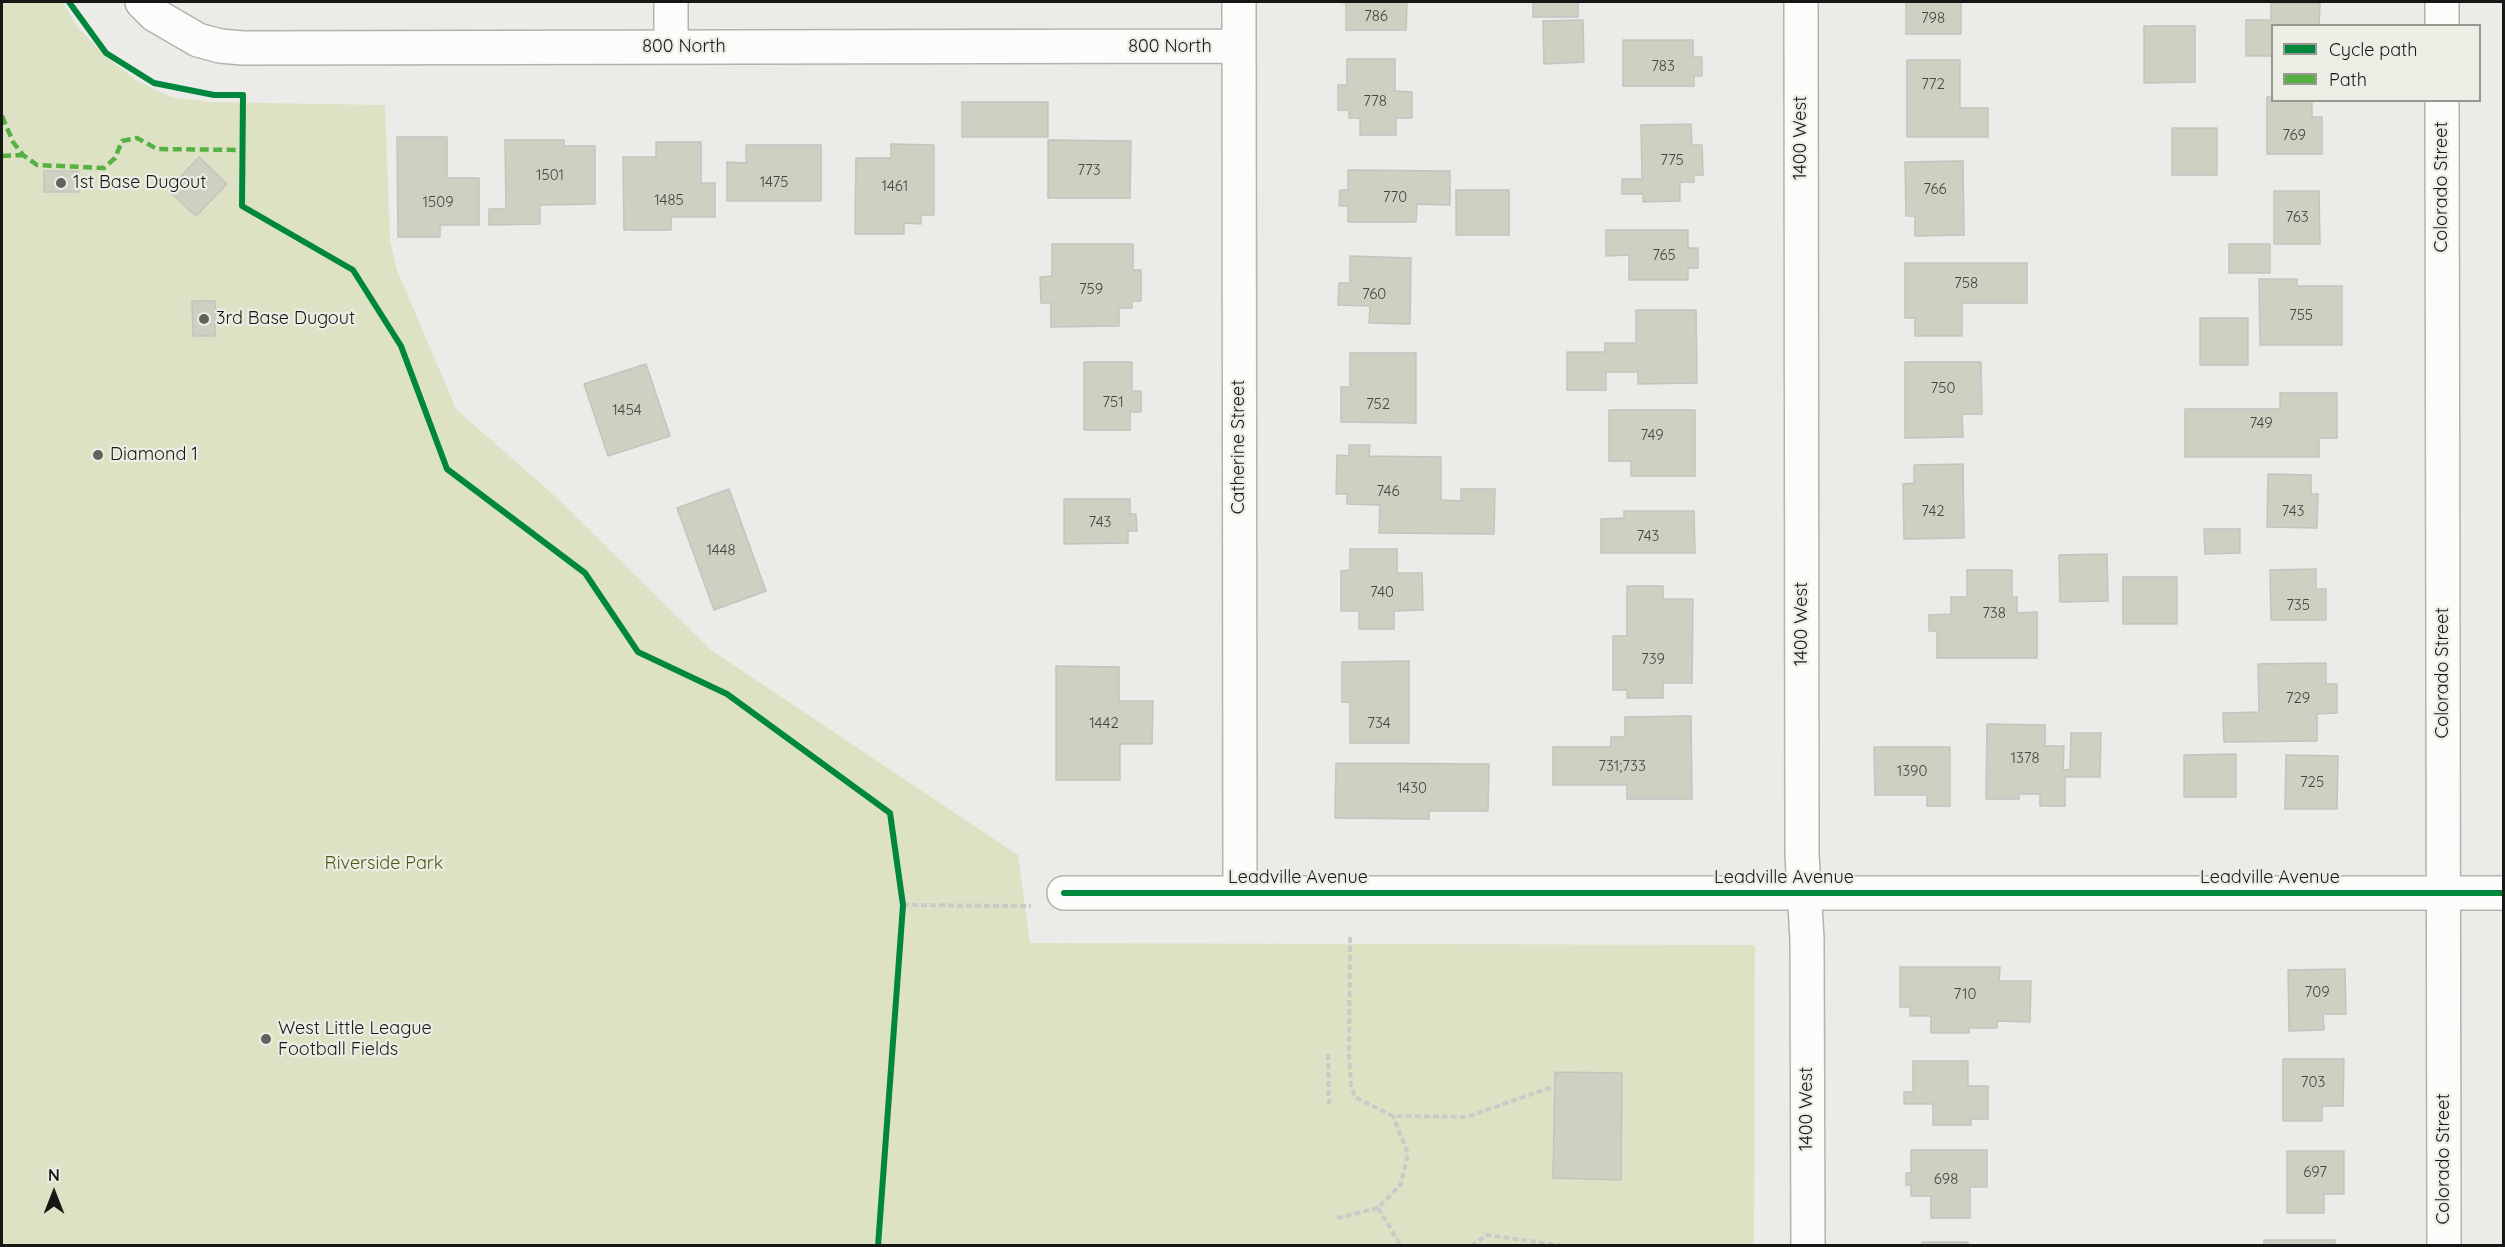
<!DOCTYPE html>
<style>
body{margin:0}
#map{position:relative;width:2505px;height:1247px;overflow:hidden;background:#ebebe7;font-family:Quicksand,sans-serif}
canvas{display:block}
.frame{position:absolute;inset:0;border:3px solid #171815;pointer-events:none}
.legend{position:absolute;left:2271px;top:24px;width:210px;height:78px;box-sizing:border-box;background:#ecede5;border:2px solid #979892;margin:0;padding:8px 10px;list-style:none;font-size:18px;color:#171815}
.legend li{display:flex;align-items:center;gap:12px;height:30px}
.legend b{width:30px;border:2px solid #979892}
.north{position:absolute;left:24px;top:1163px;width:60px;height:60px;-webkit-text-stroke:4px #ecede5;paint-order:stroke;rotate:0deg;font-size:16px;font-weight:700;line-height:24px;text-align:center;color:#171815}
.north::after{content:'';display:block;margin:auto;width:21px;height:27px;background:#171815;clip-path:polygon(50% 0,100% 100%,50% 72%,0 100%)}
</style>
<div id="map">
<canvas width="2505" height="1247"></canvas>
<div class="frame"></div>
<ul class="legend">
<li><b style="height:8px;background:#00873e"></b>Cycle path</li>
<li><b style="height:8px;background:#55b144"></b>Path</li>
</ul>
<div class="north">N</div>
</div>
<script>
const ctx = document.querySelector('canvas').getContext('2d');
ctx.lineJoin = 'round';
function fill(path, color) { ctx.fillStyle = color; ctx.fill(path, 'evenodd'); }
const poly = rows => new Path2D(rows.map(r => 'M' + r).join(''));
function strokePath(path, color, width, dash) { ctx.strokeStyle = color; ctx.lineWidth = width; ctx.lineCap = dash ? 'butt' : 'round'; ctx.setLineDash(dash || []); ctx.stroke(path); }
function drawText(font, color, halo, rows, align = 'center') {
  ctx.font = font + ' Quicksand,sans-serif'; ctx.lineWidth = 4.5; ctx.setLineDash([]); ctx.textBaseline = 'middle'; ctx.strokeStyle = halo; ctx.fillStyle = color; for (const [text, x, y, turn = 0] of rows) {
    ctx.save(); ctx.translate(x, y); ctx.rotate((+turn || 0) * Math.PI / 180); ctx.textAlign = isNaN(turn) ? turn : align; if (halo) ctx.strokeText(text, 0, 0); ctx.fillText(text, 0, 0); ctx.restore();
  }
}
const green = poly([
 [2,2,63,2,76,25,105,56,136,80,171,97,208,102,385,105,390,240,397,270,456,409,557,498,711,650,1018,855,1030,943,1755,945,1754,1245,2,1246]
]);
const building = poly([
 [1337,2,1407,2,1406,30,1346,30,1346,3,1337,2],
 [1533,2,1578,2,1578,17,1533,17,1533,2],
 [1906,2,1961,2,1961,34,1906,34,1906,2],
 [2271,3,2320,3,2319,26,2272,26,2272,56,2246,56,2246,20,2271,20,2271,3],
 [1583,20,1584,62,1544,64,1543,21,1583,20],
 [2144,26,2195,26,2195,82,2144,83,2144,26],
 [1623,40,1693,40,1693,57,1702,57,1702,76,1694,76,1694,86,1623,86,1623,40],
 [1347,59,1395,59,1395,91,1412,92,1412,118,1396,118,1396,135,1360,135,1360,118,1349,118,1349,110,1338,110,1338,85,1347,85,1347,59],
 [1907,60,1960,60,1960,108,1988,108,1988,137,1907,137,1907,60],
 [2267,97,2272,97,2272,100,2312,100,2312,117,2322,117,2322,154,2267,154,2267,97],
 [962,102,1048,102,1048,137,962,137,962,102],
 [1691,124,1692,145,1702,145,1703,175,1694,175,1694,182,1680,182,1680,201,1643,202,1643,194,1622,194,1622,179,1642,179,1641,125,1691,124],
 [2172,128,2217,128,2217,175,2172,175,2172,128],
 [397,137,447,137,447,178,479,178,479,225,440,225,440,237,398,237,397,137],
 [505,140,564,140,564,146,595,146,595,204,540,205,540,224,489,225,489,209,506,209,505,140],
 [1048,140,1131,141,1130,198,1048,198,1048,140],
 [656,142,701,142,701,183,715,183,715,217,671,217,671,230,624,230,623,157,656,157,656,142],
 [891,144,934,145,934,215,921,215,921,224,904,223,904,234,855,234,856,158,891,158,891,144],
 [746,145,821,145,821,201,727,201,727,162,746,163,746,145],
 [199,157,227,184,196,216,168,190,199,157],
 [1963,161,1964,235,1915,236,1915,216,1906,216,1905,162,1963,161],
 [1348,170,1450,171,1450,205,1417,204,1416,222,1348,222,1348,206,1339,206,1340,190,1348,190,1348,170],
 [44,171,79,171,79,192,44,192,44,171],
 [1456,190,1509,190,1509,235,1456,235,1456,190],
 [2274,191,2319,191,2320,244,2274,244,2274,191],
 [1606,230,1688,230,1688,248,1698,248,1698,268,1688,268,1688,280,1629,280,1629,255,1606,256,1606,230],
 [1052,244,1133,244,1133,270,1141,270,1141,301,1132,301,1132,308,1119,308,1119,326,1051,327,1051,303,1041,303,1040,277,1052,276,1052,244],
 [2229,244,2270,244,2270,273,2229,273,2229,244],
 [1350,256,1411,258,1410,324,1369,323,1370,306,1338,305,1339,283,1350,283,1350,256],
 [1905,263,2027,263,2027,303,1962,303,1962,336,1915,336,1915,318,1905,318,1905,263],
 [2259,279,2297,279,2297,286,2342,286,2342,345,2260,345,2259,279],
 [192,301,215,301,215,336,193,336,192,301],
 [1636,310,1696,310,1697,383,1638,384,1638,372,1606,372,1606,390,1567,390,1567,352,1605,352,1605,343,1636,343,1636,310],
 [2200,318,2248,318,2248,365,2200,365,2200,318],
 [1350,353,1416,353,1416,423,1341,422,1341,387,1350,387,1350,353],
 [1084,362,1132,362,1132,391,1141,391,1141,412,1130,412,1130,430,1084,430,1084,362],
 [1905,362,1981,362,1982,414,1962,414,1963,437,1905,438,1905,362],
 [646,364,670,436,608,456,584,384,646,364],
 [2280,393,2337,393,2337,438,2319,438,2319,457,2185,457,2185,409,2280,409,2280,393],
 [1609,410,1695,410,1695,476,1631,476,1631,461,1609,461,1609,410],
 [1349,445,1370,445,1369,456,1441,457,1441,500,1461,501,1461,489,1495,489,1494,534,1379,533,1380,505,1347,504,1347,494,1336,494,1337,455,1349,456,1349,445],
 [1963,464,1964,538,1904,539,1903,484,1914,483,1914,465,1963,464],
 [2268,474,2311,475,2311,494,2318,494,2317,528,2267,527,2268,474],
 [729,489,766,591,714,610,677,508,729,489],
 [1064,499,1130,499,1130,514,1136,514,1137,531,1128,531,1128,543,1064,544,1064,499],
 [1624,511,1694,511,1695,553,1601,553,1601,519,1624,518,1624,511],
 [2204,529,2240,529,2240,553,2205,554,2204,529],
 [1350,549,1397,549,1397,573,1422,573,1423,610,1394,611,1394,629,1359,629,1359,611,1341,611,1341,571,1350,570,1350,549],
 [2107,554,2108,601,2060,602,2059,555,2107,554],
 [2316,569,2316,589,2326,589,2326,620,2271,620,2270,570,2316,569],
 [1967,570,2012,570,2012,597,2017,597,2017,613,2037,612,2037,658,1937,658,1937,631,1929,631,1929,615,1951,614,1951,597,1967,597,1967,570],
 [2123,577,2177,577,2177,624,2123,624,2123,577],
 [1627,586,1663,586,1663,599,1693,599,1692,683,1663,683,1663,698,1627,698,1627,690,1613,690,1613,636,1627,636,1627,586],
 [1409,661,1409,743,1350,743,1350,702,1342,702,1342,662,1409,661],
 [2326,663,2326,684,2337,684,2337,713,2317,714,2317,741,2224,742,2223,713,2259,712,2258,664,2326,663],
 [1056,666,1119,667,1119,701,1153,701,1152,744,1120,744,1120,780,1056,780,1056,666],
 [1691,716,1692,799,1627,799,1627,785,1553,785,1553,747,1611,747,1611,737,1625,737,1625,717,1691,716],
 [1987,724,2045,725,2045,746,2064,746,2063,770,2070,770,2071,733,2101,733,2100,777,2065,777,2065,806,2040,806,2040,794,2019,794,2019,799,1986,799,1987,724],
 [1874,747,1950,747,1950,806,1927,806,1927,795,1875,795,1874,747],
 [2236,754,2236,797,2184,797,2184,755,2236,754],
 [2286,755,2338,756,2337,809,2285,809,2286,755],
 [1336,763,1489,764,1488,811,1429,811,1429,819,1335,818,1336,763],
 [1900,967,2000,967,1999,981,2031,981,2030,1022,1997,1021,1997,1028,1969,1028,1969,1033,1931,1033,1931,1016,1910,1016,1910,1007,1900,1007,1900,967],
 [2345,969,2346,1014,2323,1014,2324,1030,2289,1031,2288,970,2345,969],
 [2283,1059,2344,1059,2343,1106,2322,1106,2322,1121,2283,1121,2283,1059],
 [1913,1061,1968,1061,1968,1086,1988,1086,1988,1119,1971,1119,1971,1125,1933,1125,1933,1104,1904,1104,1904,1092,1913,1092,1913,1061],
 [1555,1072,1622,1073,1621,1180,1553,1178,1555,1072],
 [1911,1150,1987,1150,1987,1187,1970,1187,1970,1218,1931,1218,1931,1196,1911,1196,1911,1185,1906,1185,1906,1173,1911,1173,1911,1150],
 [2287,1151,2344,1151,2344,1194,2324,1194,2324,1213,2287,1213,2287,1151],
 [2264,1240,2335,1240,2335,1246,2264,1246,2264,1240],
 [1922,1242,1968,1242,1968,1246,1922,1246,1922,1242]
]);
const path = poly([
 [243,95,242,206,353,270,401,346,447,469,585,573,638,652,727,694,890,813,903,905,878,1246],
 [903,905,1031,906],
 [1350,937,1349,1054,1351,1085,1355,1097,1393,1116,1467,1117,1555,1086],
 [1328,1054,1329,1104],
 [1378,1208,1401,1246],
 [1337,1218,1378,1208,1401,1184,1408,1154,1393,1116],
 [1471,1246,1487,1235,1565,1246]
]);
const minor = poly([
 [142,2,155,15,198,40,220,46,243,48,1239,46],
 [671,2,671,47],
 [1239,2,1240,893],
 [1801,2,1802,855,1807,939,1808,1246],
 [2442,2,2442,26],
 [2442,100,2444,1246],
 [1064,893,2504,893]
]);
const quiet = poly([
 [2,116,13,142,23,155,37,165,104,168,115,158,122,141,137,138,157,149,243,150],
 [2,156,23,155]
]);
const cycleway = poly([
 [69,2,106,53,154,83,214,95,243,95,242,206,353,270,401,346,447,469,585,573,638,652,727,694,890,813,903,905,878,1246],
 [1064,893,2504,893]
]);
const markers = [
 [61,183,6,"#61625e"],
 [204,319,6,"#61625e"],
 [98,455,6,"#61625e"],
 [266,1039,6,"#61625e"]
];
const numberNames = [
 ["786",1376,16],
 ["798",1933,18],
 ["783",1663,66],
 ["772",1933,84],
 ["778",1375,101],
 ["769",2294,135],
 ["775",1672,160],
 ["773",1089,170],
 ["1501",550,175],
 ["1475",774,182],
 ["1461",895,186],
 ["766",1935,189],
 ["770",1395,197],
 ["1485",669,200],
 ["1509",438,202],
 ["763",2297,217],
 ["765",1664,255],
 ["758",1966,283],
 ["759",1091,289],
 ["760",1374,294],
 ["755",2301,315],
 ["750",1943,388],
 ["751",1113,402],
 ["752",1378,404],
 ["1454",627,410],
 ["749",2261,423],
 ["749",1652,435],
 ["746",1388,491],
 ["742",1933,511],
 ["743",2293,511],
 ["743",1100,522],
 ["743",1648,536],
 ["1448",721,550],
 ["740",1382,592],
 ["735",2298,605],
 ["738",1994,613],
 ["739",1653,659],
 ["729",2298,698],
 ["1442",1104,723],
 ["734",1379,723],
 ["1378",2025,758],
 ["731;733",1622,766],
 ["1390",1912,771],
 ["725",2312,782],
 ["1430",1412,788],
 ["709",2317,992],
 ["710",1965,994],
 ["703",2313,1082],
 ["697",2315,1172],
 ["698",1946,1179]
];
const streetNames = [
 ["800 North",684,47],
 ["800 North",1170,47],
 ["1400 West",1801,138,-90],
 ["Colorado Street",2442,187,-90],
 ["Catherine Street",1239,447,-90],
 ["1400 West",1802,624,-90],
 ["Colorado Street",2443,673,-90],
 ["Leadville Avenue",1298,878],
 ["Leadville Avenue",1784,878],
 ["Leadville Avenue",2270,878],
 ["1400 West",1807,1109,-90],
 ["Colorado Street",2444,1159,-90]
];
const poiNames = [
 ["1st Base Dugout",73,183],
 ["3rd Base Dugout",216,319],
 ["Diamond 1",110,455],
 ["West Little League",278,1029],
 ["Football Fields",278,1050]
];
const parkNames = [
 ["Riverside Park",384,864]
];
fill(green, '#dee2c5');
fill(building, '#ced0c2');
strokePath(building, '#c3c3c0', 1.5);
strokePath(minor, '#b2b2af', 36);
strokePath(path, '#cacac8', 4, [6, 3]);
strokePath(minor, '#fcfcfb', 33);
strokePath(quiet, '#55b144', 4.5, [9, 4.5]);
strokePath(cycleway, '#00873e', 6);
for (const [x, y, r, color] of markers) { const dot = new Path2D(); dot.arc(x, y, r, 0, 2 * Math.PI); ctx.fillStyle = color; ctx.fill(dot); strokePath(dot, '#ecede5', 2); }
drawText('15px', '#454640', null, numberNames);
drawText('18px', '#171815', '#ecede5', streetNames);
drawText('18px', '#171815', '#ecede5', poiNames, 'left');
drawText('18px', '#52580f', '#ecede5', parkNames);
</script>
